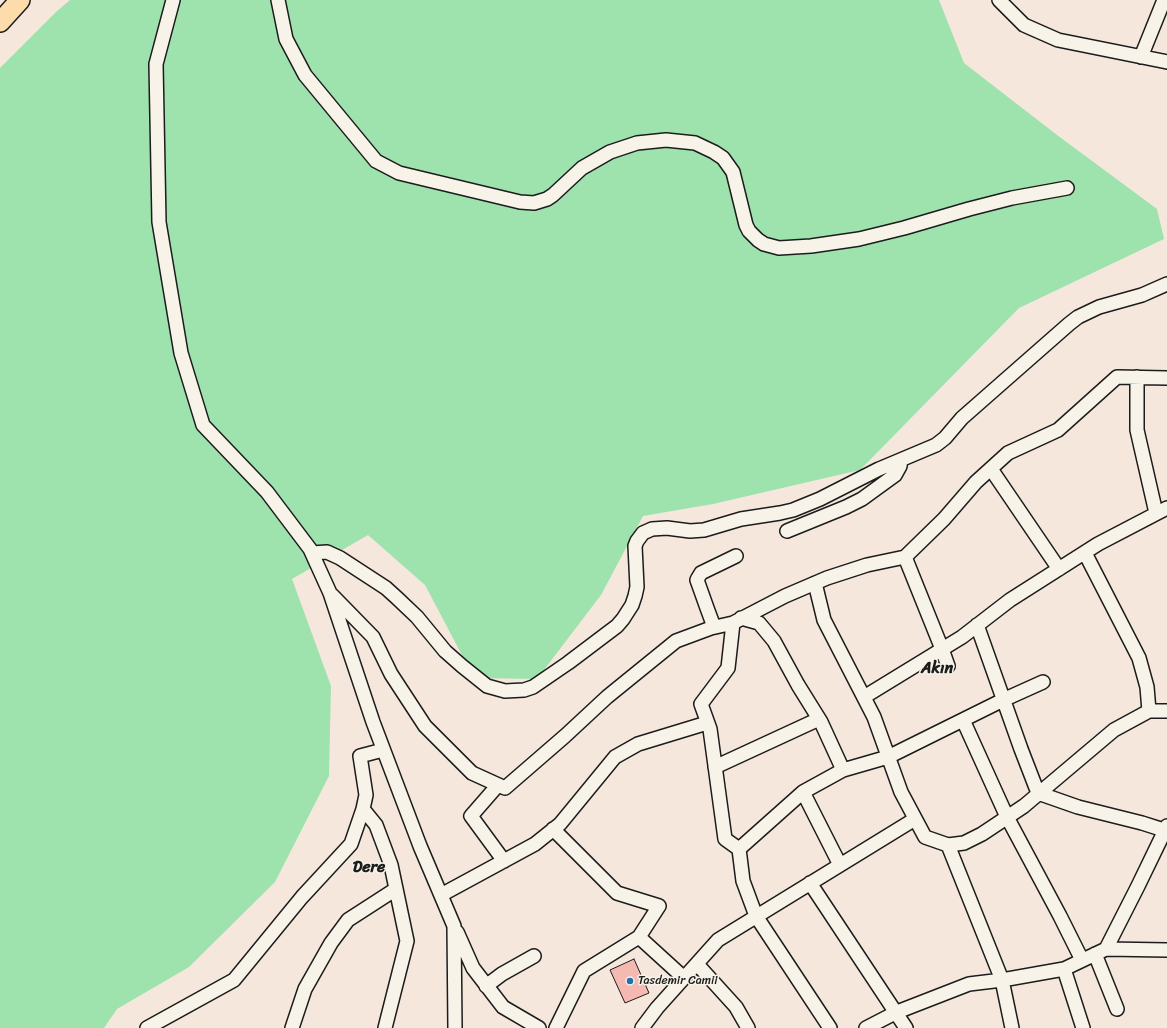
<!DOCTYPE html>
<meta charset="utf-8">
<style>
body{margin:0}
canvas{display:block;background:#f6e7dd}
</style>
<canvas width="1167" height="1028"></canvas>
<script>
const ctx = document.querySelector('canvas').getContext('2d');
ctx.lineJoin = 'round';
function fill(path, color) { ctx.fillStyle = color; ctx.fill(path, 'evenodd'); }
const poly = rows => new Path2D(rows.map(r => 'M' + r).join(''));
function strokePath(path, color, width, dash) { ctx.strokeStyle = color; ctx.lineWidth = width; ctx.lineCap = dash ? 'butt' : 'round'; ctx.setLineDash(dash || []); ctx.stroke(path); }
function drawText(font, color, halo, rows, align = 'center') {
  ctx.font = font + ' Sriracha,sans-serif'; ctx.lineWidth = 3; ctx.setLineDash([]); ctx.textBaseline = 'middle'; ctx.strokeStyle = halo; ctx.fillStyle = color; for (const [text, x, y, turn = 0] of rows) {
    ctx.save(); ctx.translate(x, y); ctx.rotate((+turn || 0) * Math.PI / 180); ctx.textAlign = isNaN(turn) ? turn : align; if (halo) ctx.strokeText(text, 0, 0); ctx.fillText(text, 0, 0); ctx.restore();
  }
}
const green = poly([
 [70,0,939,0,964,63,1057,135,1157,209,1164,239,1019,308,860,470,713,504,643,516,601,595,537,679,474,678,425,585,368,535,292,579,331,686,329,776,275,882,189,967,117,1009,104,1028,0,1028,0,68,56,12]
]);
const building = poly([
 [634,959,649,993,625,1003,610,970,634,959]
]);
const minor = poly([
 [173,0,156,64,159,222,181,353,203,425,267,492,310,549,330,593,373,722,420,846,454,926,455,1028],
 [278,0,286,39,305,75,376,161,399,173,520,202,534,203,547,199,553,195,582,168,610,152,637,143,666,140,695,143,714,152,723,158,733,172,746,225,749,231,758,240,764,244,779,248,811,246,859,239,904,228,969,209,1012,198,1067,188],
 [999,0,1024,25,1058,40,1167,62],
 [1141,57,1164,0],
 [1137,377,1137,430,1156,513],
 [991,469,1059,569],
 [787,531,846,507,862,499,895,475,900,466,901,460],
 [312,553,327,552,340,558,386,588,397,598,417,617,445,651,462,666,487,686,505,691,524,690,533,687,568,663,617,626,623,619,632,605,635,596,637,587,635,546,637,541,643,533,652,529,667,528,690,531,704,530,741,519,780,513,793,510,820,499,879,469,936,445,945,438,962,418,1069,324,1078,317,1099,307,1142,295,1167,284],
 [1085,553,1139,658,1147,687,1149,711],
 [905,557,942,649,948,666],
 [815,583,824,620,874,717,901,792,925,837,948,845,964,843,982,834,1024,806,1114,730,1149,711,1167,711],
 [332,595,373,637,391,674,425,726,472,773,505,788,565,736,607,697,676,641,711,628,733,623,785,596,827,578,867,565,905,557,944,519,976,482,1008,453,1058,430,1117,377,1167,378],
 [741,618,759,623,774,641,798,685,821,722,843,770],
 [733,623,728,668,701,704,710,729,725,839,739,849,743,881,756,916,830,1028],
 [977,625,1021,749,1038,793,1078,807,1142,823,1167,831],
 [714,627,707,608,697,580,698,578,701,573,736,556],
 [864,697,962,637,1010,600,1098,544,1167,508],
 [963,720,1007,817,1060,916,1082,960],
 [715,767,819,719],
 [498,785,471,816,504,861],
 [803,792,840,865],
 [363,809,376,825,391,865,407,941,385,1028],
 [553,829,617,893,659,906,639,937,584,971,556,1028],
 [948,845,1002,980,1012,1028],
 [739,849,803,792,843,770,888,757,1003,700,1043,682],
 [810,883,906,1028],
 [441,895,535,844,560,824,615,757,638,744,707,723],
 [457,932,473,968,503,1007,539,1028],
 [639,937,684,978],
 [1106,949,1138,886,1167,826],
 [1095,954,1117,1009],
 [697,964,736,1007,748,1028],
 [1064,969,1083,1028],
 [486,986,502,974,534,956],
 [147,1028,234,980,302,897,351,844,363,809,366,795,360,756,383,750],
 [292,1028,305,989,331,943,348,920,396,889],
 [642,1028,657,1008,718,940,915,819],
 [866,1028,897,1012,969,984,1002,980,1064,969,1106,949,1167,950]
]);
const highway = poly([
 [0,22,20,0]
]);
const markers = [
 [630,981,4,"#1f6fb2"]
];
const poiNames = [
 ["Tasdemir Camii",638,981]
];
const districtNames = [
 ["Akın",937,669],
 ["Dere",369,868]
];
fill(green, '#9ee2ae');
fill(building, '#f4b9b1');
strokePath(building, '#1c1c1c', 1);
strokePath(minor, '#1c1c1c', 16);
strokePath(highway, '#1c1c1c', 22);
strokePath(minor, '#f7f3e8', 13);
strokePath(highway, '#fddcac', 19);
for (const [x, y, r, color] of markers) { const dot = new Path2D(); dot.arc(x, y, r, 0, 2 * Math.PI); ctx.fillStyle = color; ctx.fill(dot); strokePath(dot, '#f7f3e8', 1.5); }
drawText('12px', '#1c1c1c', '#f7f3e8', poiNames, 'left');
drawText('bold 16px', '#1c1c1c', '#f7f3e8', districtNames);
</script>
